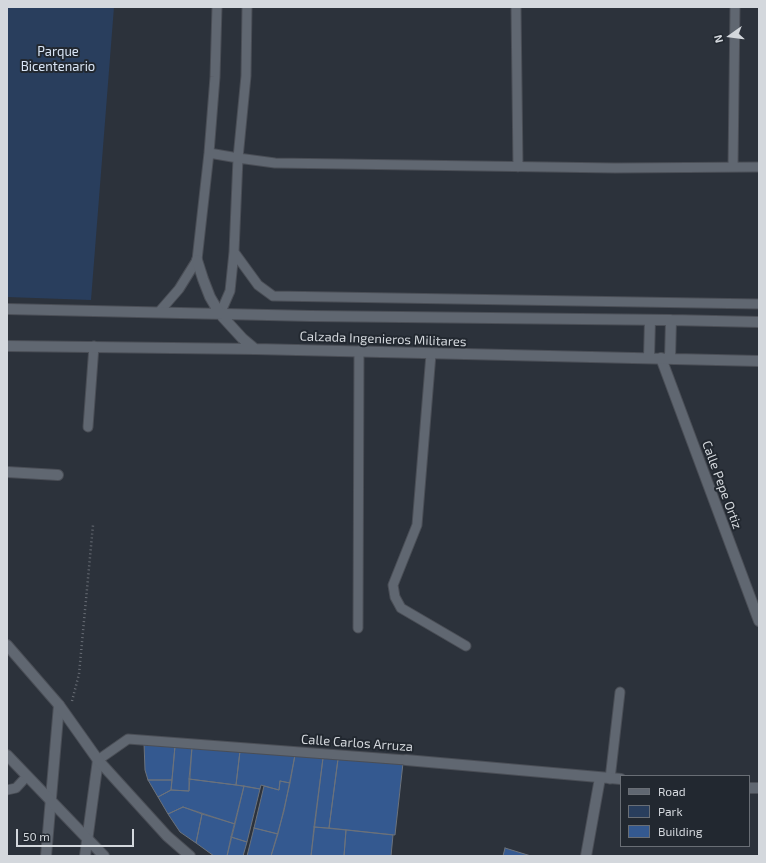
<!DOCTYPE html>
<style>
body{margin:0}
#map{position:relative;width:766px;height:863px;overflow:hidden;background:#2c323b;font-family:"Exo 2",sans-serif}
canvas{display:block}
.frame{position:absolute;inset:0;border:8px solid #d4d8dd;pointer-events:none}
.legend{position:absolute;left:620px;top:775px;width:130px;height:72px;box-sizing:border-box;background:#222830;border:1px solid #696e75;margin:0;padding:5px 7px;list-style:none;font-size:12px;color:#d4d8dd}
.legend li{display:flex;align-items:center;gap:8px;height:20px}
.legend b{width:20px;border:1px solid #696e75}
.north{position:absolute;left:710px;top:16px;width:40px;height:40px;-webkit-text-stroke:3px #222830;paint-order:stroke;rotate:256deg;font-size:11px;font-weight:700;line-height:16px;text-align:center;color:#d4d8dd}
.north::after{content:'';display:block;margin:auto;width:14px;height:18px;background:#d4d8dd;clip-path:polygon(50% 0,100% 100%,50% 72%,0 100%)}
.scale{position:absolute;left:16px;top:829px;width:118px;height:18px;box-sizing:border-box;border:2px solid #d4d8dd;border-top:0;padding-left:5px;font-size:12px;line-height:14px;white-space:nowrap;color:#d4d8dd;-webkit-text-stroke:3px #222830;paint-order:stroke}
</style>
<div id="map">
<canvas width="766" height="863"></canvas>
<div class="frame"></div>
<ul class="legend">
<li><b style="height:5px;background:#606771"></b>Road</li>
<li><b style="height:11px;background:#293e5d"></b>Park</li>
<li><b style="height:11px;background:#345990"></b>Building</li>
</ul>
<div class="north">N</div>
<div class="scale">50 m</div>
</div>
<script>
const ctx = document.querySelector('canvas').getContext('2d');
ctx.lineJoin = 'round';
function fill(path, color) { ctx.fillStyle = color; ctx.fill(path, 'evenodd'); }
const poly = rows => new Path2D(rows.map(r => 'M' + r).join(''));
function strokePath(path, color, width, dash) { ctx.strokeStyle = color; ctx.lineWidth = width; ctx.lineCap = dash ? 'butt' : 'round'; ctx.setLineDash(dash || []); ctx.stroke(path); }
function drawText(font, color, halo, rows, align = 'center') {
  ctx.font = font + ' "Exo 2",sans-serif'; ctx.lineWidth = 4; ctx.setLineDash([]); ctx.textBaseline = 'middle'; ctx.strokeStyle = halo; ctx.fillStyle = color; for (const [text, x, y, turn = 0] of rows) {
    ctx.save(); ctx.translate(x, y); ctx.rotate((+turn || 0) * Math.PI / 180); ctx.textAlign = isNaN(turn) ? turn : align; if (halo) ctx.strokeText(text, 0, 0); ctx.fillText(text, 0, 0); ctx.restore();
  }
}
const green = poly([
 [7,7,114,7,91,300,7,297]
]);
const building = poly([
 [144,743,175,746,172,780,148,780,145,770,144,743],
 [175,746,192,747,189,791,171,790,175,746],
 [192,747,240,751,236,785,189,779,192,747],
 [240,751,295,755,290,783,280,781,279,790,261,785,260,789,236,785,240,751],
 [295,755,323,758,311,856,271,856,284,811,295,755],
 [323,758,338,759,329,828,314,827,323,758],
 [338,759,403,763,395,835,329,828,338,759],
 [189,779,244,786,235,824,183,807,168,814,158,797,171,790,189,791,189,779],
 [148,780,172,780,171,790,158,797,148,780],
 [280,781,290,783,278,834,254,828,264,786,279,790,280,781],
 [244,786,260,789,247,842,231,837,244,786],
 [183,807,202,814,196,843,180,832,168,814,183,807],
 [202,814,235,824,227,856,214,856,196,843,202,814],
 [314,827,346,830,344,856,311,856,314,827],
 [254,828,278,834,271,856,247,856,254,828],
 [346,830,393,835,391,856,344,856,346,830],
 [231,837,247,842,243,856,227,856,231,837],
 [505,848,531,856,503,856,505,848]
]);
const path = poly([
 [72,701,79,674,93,525]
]);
const service = poly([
 [247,7,246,76,238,158,234,252,258,285,273,296,759,304],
 [516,7,518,167],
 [209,153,238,158,275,163,615,168,759,167],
 [733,167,735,7],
 [159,312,179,289,197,260,209,153,215,77,217,7],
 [220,314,230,291,234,252],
 [431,354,417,525,393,585,395,597,401,608,466,646],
 [88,427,94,346],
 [358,628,359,351],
 [98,760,128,739,406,760],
 [610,779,620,692],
 [7,790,16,788,27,776]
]);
const minor = poly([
 [661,358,759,621],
 [7,472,58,475],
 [406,760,621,779],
 [749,788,759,788],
 [586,856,600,778]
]);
const tertiary = poly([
 [46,856,59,705],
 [85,856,98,760]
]);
const secondary = poly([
 [197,260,203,279,210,297,220,314,242,338,255,349],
 [7,309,311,316,671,320,759,322],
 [7,346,255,349,759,361],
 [649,358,650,320],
 [670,359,671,320],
 [7,645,59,705,98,760,167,836,190,856],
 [7,755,104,856]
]);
const parkNames = [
 ["Parque",58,52],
 ["Bicentenario",58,67]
];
const streetNames = [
 ["Calzada Ingenieros Militares",383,339,2],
 ["Calle Pepe Ortiz",722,485,70],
 ["Calle Carlos Arruza",357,743,4]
];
fill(green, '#293e5d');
fill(building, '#345990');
strokePath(building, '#6b727c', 1);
strokePath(service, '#4a4e56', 11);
strokePath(minor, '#4a4e56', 12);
strokePath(tertiary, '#4a4e56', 12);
strokePath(secondary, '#4a4e56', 12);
strokePath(path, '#686d75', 2.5, [1, 3]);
strokePath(service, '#606771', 9);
strokePath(minor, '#606771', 10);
strokePath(tertiary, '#606771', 10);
strokePath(secondary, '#606771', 10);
drawText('13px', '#d9e5f5', '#222830', parkNames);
drawText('13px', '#d4d8dd', '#222830', streetNames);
</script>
